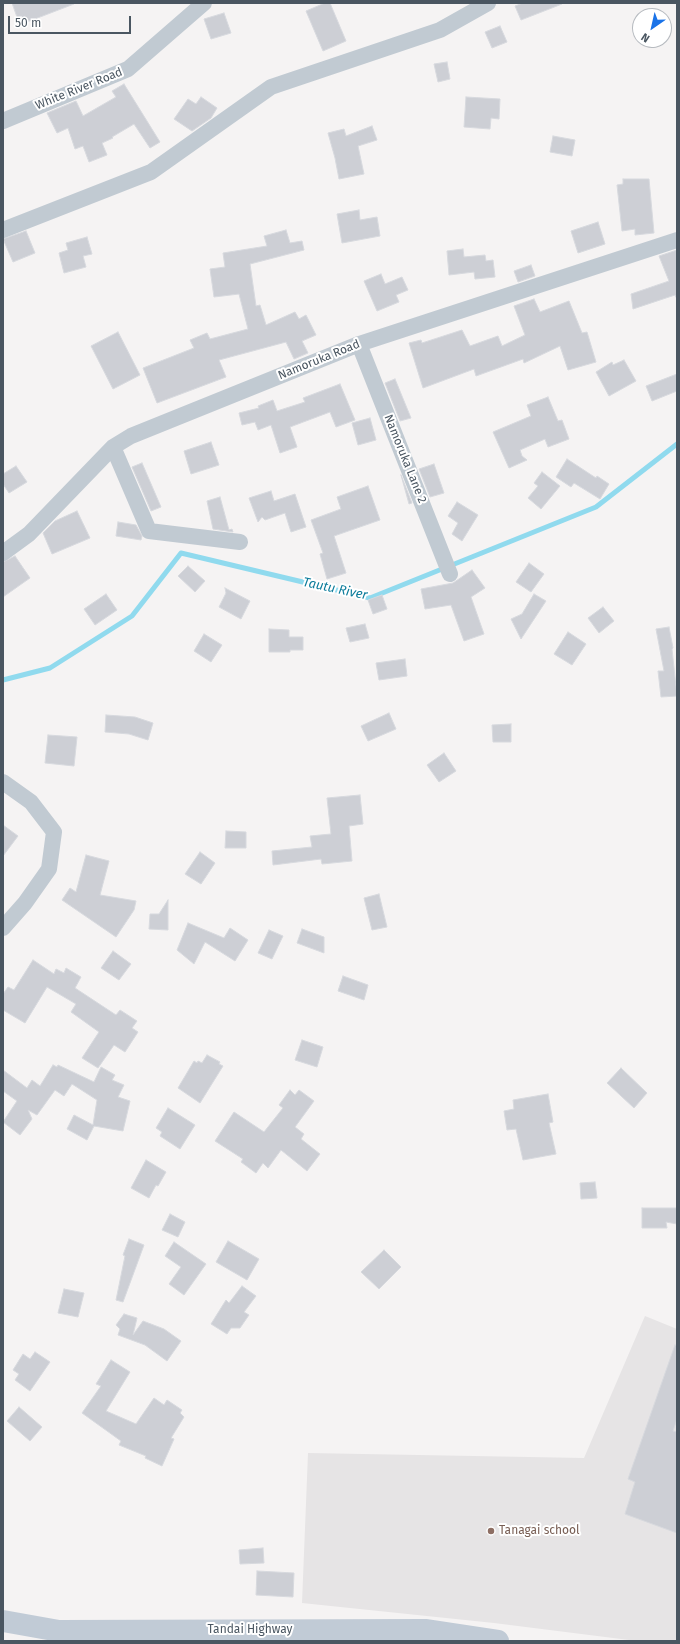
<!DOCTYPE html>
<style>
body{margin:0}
#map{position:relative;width:680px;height:1644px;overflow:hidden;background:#f5f3f3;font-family:"Fira Sans",sans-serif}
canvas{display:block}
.frame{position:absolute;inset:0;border:4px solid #4a5661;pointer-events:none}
.north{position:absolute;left:632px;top:8px;width:40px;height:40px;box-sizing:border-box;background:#fff;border:1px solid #b7bbc0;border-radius:50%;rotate:214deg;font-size:11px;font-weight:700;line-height:16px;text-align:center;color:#4a5661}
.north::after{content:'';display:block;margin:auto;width:14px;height:18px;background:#1a73e8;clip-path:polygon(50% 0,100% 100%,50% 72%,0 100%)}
.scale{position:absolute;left:8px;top:16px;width:123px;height:18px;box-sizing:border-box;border:2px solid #4a5661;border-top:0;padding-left:5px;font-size:12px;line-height:14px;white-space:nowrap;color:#4a5661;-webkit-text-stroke:3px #fff;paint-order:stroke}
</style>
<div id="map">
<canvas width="680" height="1644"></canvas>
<div class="frame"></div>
<div class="north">N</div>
<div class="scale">50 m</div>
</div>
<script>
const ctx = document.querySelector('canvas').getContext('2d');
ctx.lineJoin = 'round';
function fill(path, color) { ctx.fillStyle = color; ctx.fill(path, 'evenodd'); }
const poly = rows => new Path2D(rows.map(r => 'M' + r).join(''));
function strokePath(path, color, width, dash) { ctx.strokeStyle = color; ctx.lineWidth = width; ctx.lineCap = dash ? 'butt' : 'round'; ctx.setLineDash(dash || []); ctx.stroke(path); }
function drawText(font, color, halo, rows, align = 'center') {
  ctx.font = font + ' "Fira Sans",sans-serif'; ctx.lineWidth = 4; ctx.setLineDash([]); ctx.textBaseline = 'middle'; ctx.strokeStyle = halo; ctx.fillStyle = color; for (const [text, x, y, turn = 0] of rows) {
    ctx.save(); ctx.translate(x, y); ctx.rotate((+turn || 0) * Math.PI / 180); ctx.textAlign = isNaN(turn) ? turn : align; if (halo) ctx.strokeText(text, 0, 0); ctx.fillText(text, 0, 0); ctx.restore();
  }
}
const education = poly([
 [645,1316,677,1329,677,1641,637,1641,494,1623,302,1603,308,1453,584,1458]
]);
const stream = poly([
 [3,680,50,668,132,616,181,553,370,598,596,507,677,444]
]);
const building = poly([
 [12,3,74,3,74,4,27,22,25,17,18,20,12,3],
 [325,3,330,3,346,41,323,51,306,11,325,3],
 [523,3,562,3,562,4,521,20,515,6,523,3],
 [224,13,231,33,211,39,204,19,224,13],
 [500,26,507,42,492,48,485,32,500,26],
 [447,62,450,79,438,82,434,64,447,62],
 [124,84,160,142,150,148,134,124,112,137,113,138,102,143,107,155,89,162,83,146,75,149,68,128,57,133,47,113,76,101,83,116,116,97,112,91,124,84],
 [201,97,217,108,211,118,192,131,174,119,188,99,196,104,201,97],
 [466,97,500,99,499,119,491,118,490,129,464,127,466,97],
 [372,126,377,140,358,146,364,174,339,179,335,158,328,133,344,129,346,136,372,126],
 [553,136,575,140,572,156,550,152,553,136],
 [623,179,649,179,654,233,635,235,635,229,622,231,617,185,623,184,623,179],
 [359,210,360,220,377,217,380,236,342,243,337,214,359,210],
 [598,222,605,244,578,253,571,231,598,222],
 [286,230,290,243,302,241,304,250,250,264,256,306,260,305,266,325,295,312,299,319,306,315,316,335,302,341,308,353,294,359,286,342,219,360,226,377,157,403,143,368,194,348,190,340,207,333,210,339,248,329,239,294,214,297,210,269,225,267,223,253,267,246,264,236,286,230],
 [26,231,35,253,13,262,3,239,26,231],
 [87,237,92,254,83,256,86,267,64,273,59,253,68,250,66,243,87,237],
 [463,249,464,257,485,255,486,261,493,260,495,277,475,279,474,272,449,275,447,251,463,249],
 [677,250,677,299,675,295,633,309,631,294,669,281,659,256,677,250],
 [531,265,535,276,518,282,514,271,531,265],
 [381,274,385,284,402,277,408,290,396,295,399,302,377,311,364,281,381,274],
 [534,299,540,312,569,301,582,333,587,332,596,362,568,370,560,346,524,363,523,359,476,376,474,369,423,388,409,343,421,340,422,343,462,330,470,346,498,336,502,346,525,335,514,306,534,299],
 [118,332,140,375,113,389,91,346,118,332],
 [624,360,636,381,609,396,596,372,612,362,613,365,624,360],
 [677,374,677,391,652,401,646,386,677,374],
 [395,379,411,418,400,421,385,383,395,379],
 [340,384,355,420,336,427,330,412,290,427,297,447,280,453,271,425,258,430,255,422,242,425,239,413,259,408,258,406,273,400,277,411,305,402,303,398,340,384],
 [548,397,558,421,562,420,569,439,548,447,545,439,520,450,522,456,527,460,509,468,493,432,531,416,527,405,548,397],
 [370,418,376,440,358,445,352,423,370,418],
 [211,442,219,465,191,474,184,451,211,442],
 [567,459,596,478,597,476,609,484,600,499,574,483,571,487,556,477,567,459],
 [142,463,161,507,151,511,132,467,142,463],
 [434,464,444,493,430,497,419,469,434,464],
 [16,466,27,482,9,493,3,484,3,474,16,466],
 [542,472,560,486,541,509,528,498,538,486,534,483,542,472],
 [401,475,412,503,409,504,401,475],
 [368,486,380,520,334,536,346,573,327,579,320,554,323,553,311,520,341,509,337,497,368,486],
 [271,491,274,501,295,494,306,527,291,532,285,513,265,520,262,517,258,522,249,498,271,491],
 [220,497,229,530,232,529,233,532,213,529,207,501,220,497],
 [457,502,478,515,462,541,452,534,458,523,448,516,457,502],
 [77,511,90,538,52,554,43,533,55,521,77,511],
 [118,522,136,525,142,536,141,540,116,536,118,522],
 [15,556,30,578,3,597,3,562,15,556],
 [529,563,544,574,531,592,516,582,529,563],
 [188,566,205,581,195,592,178,576,188,566],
 [472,570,485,588,471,597,484,634,464,641,451,605,425,609,421,589,453,583,472,570],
 [225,588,250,601,241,619,219,607,226,593,225,588],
 [106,594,117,610,95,625,84,609,106,594],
 [534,594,546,601,521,639,511,619,522,614,534,594],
 [382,595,387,609,373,614,368,600,382,595],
 [603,607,614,621,599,633,588,618,603,607],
 [365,624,369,638,350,642,346,628,365,624],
 [669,627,673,648,672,649,677,696,661,697,658,671,664,671,656,629,669,627],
 [269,629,289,630,289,637,303,637,303,650,290,650,290,652,269,652,269,629],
 [568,632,586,644,572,665,554,654,568,632],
 [204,634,222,645,211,662,194,651,204,634],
 [405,659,407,676,379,680,376,663,405,659],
 [389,713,396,729,368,741,361,726,389,713],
 [106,715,135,717,153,723,148,740,129,734,105,732,106,715],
 [511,724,511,742,493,742,492,725,511,724],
 [48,735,77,737,74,766,45,763,48,735],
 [444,753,456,771,439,782,427,765,444,753],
 [360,795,363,824,349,826,352,861,322,864,321,859,273,865,272,851,312,847,310,836,331,834,327,798,360,795],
 [3,825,18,836,3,856,3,825],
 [226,831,246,832,246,848,225,848,226,831],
 [200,852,215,863,201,884,185,874,200,852],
 [86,855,109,861,100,895,136,901,134,910,116,937,62,900,70,888,76,892,86,855],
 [379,894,387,927,372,930,364,898,379,894],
 [168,900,168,930,149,929,150,914,159,914,168,900],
 [188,923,224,938,230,928,248,940,235,961,205,942,194,964,177,950,188,923],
 [302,929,324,937,324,953,297,943,302,929],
 [269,930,283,936,272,959,258,953,269,930],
 [113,951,131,964,119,980,101,968,113,951],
 [33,960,54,974,56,969,64,973,66,968,81,977,75,988,116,1015,120,1010,137,1021,132,1028,138,1032,125,1052,114,1045,98,1068,82,1058,99,1032,71,1012,76,1004,47,987,25,1023,3,1010,3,994,8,987,14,990,33,960],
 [343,976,368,985,364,1000,338,991,343,976],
 [302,1040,323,1047,317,1067,295,1060,302,1040],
 [207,1055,220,1062,219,1064,223,1066,200,1103,178,1088,194,1061,197,1063,198,1061,202,1063,207,1055],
 [53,1065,57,1067,58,1065,94,1082,101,1067,115,1075,112,1080,124,1085,118,1097,130,1101,123,1131,94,1126,87,1140,67,1129,74,1115,93,1125,97,1100,72,1084,64,1096,55,1090,37,1115,28,1110,32,1119,20,1135,3,1122,17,1101,3,1091,3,1070,27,1088,32,1080,40,1086,53,1065],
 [621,1068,647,1093,634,1108,607,1083,621,1068],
 [290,1090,295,1095,299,1090,314,1101,295,1127,304,1134,301,1139,320,1154,307,1171,281,1150,268,1168,263,1163,256,1173,241,1162,243,1159,215,1141,234,1112,264,1132,283,1108,279,1105,290,1090],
 [548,1094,553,1122,549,1123,556,1154,523,1160,516,1129,507,1130,504,1111,514,1109,513,1100,548,1094],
 [168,1108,195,1125,180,1149,160,1136,162,1132,156,1128,168,1108],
 [146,1160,166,1172,158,1186,156,1185,149,1198,131,1188,146,1160],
 [595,1182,597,1198,581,1199,580,1183,595,1182],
 [642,1208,677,1208,677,1224,666,1222,667,1228,642,1228,642,1208],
 [170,1214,185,1222,178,1237,162,1230,170,1214],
 [129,1239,144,1245,123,1302,116,1300,125,1256,123,1255,129,1239],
 [228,1241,259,1259,247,1280,216,1262,228,1241],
 [174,1242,206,1264,184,1295,169,1284,181,1267,165,1256,174,1242],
 [384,1250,401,1267,379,1289,361,1272,384,1250],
 [242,1286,256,1296,244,1312,249,1315,240,1328,231,1328,227,1334,211,1324,226,1300,229,1303,242,1286],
 [64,1289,84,1293,78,1317,58,1313,64,1289],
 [124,1314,137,1318,133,1335,143,1321,164,1329,181,1341,167,1361,145,1345,118,1335,120,1329,116,1325,124,1314],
 [675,1345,677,1346,677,1419,673,1431,677,1432,677,1533,625,1514,635,1482,628,1479,675,1345],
 [35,1352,50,1362,30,1391,15,1380,19,1374,13,1370,23,1354,30,1359,35,1352],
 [111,1360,130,1372,106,1411,136,1424,154,1398,164,1405,167,1400,182,1410,180,1413,184,1417,171,1438,174,1439,162,1466,145,1458,146,1456,119,1445,121,1441,82,1413,101,1386,96,1384,111,1360],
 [19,1407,42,1427,30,1441,7,1421,19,1407],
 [263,1548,264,1563,240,1564,239,1550,263,1548],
 [257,1571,294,1573,293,1597,256,1595,257,1571]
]);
const minor = poly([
 [3,121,128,69,204,3],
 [3,230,151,172,271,87,440,30,488,3],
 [359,344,450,574],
 [113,447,149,531,240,542],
 [3,553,29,534,113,447,131,436,359,344,677,240],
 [3,782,31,802,54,832,49,869,25,903,3,928]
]);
const secondary = poly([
 [3,1621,59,1631,425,1630,498,1641]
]);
const markers = [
 [491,1531,4,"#8d6e63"]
];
const streetNames = [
 ["White River Road",79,89,-22],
 ["Namoruka Road",319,360,-22],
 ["Namoruka Lane 2",405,459,68],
 ["Tandai Highway",250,1630]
];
const educationNames = [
 ["Tanagai school",499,1531]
];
const waterNames = [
 ["Tautu River",335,589,12]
];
fill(education, '#e6e4e5');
strokePath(stream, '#90daee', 5);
fill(building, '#cdcfd5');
strokePath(building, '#d7d9de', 1);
strokePath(minor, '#c1cad2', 16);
strokePath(secondary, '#c1cbd6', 22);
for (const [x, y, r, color] of markers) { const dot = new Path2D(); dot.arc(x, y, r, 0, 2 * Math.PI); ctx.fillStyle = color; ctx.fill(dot); strokePath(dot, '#fff', 1.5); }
drawText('12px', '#4a5661', '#fff', streetNames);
drawText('12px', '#785e54', '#fff', educationNames, 'left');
drawText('italic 13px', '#0c7c9b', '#fff', waterNames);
</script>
